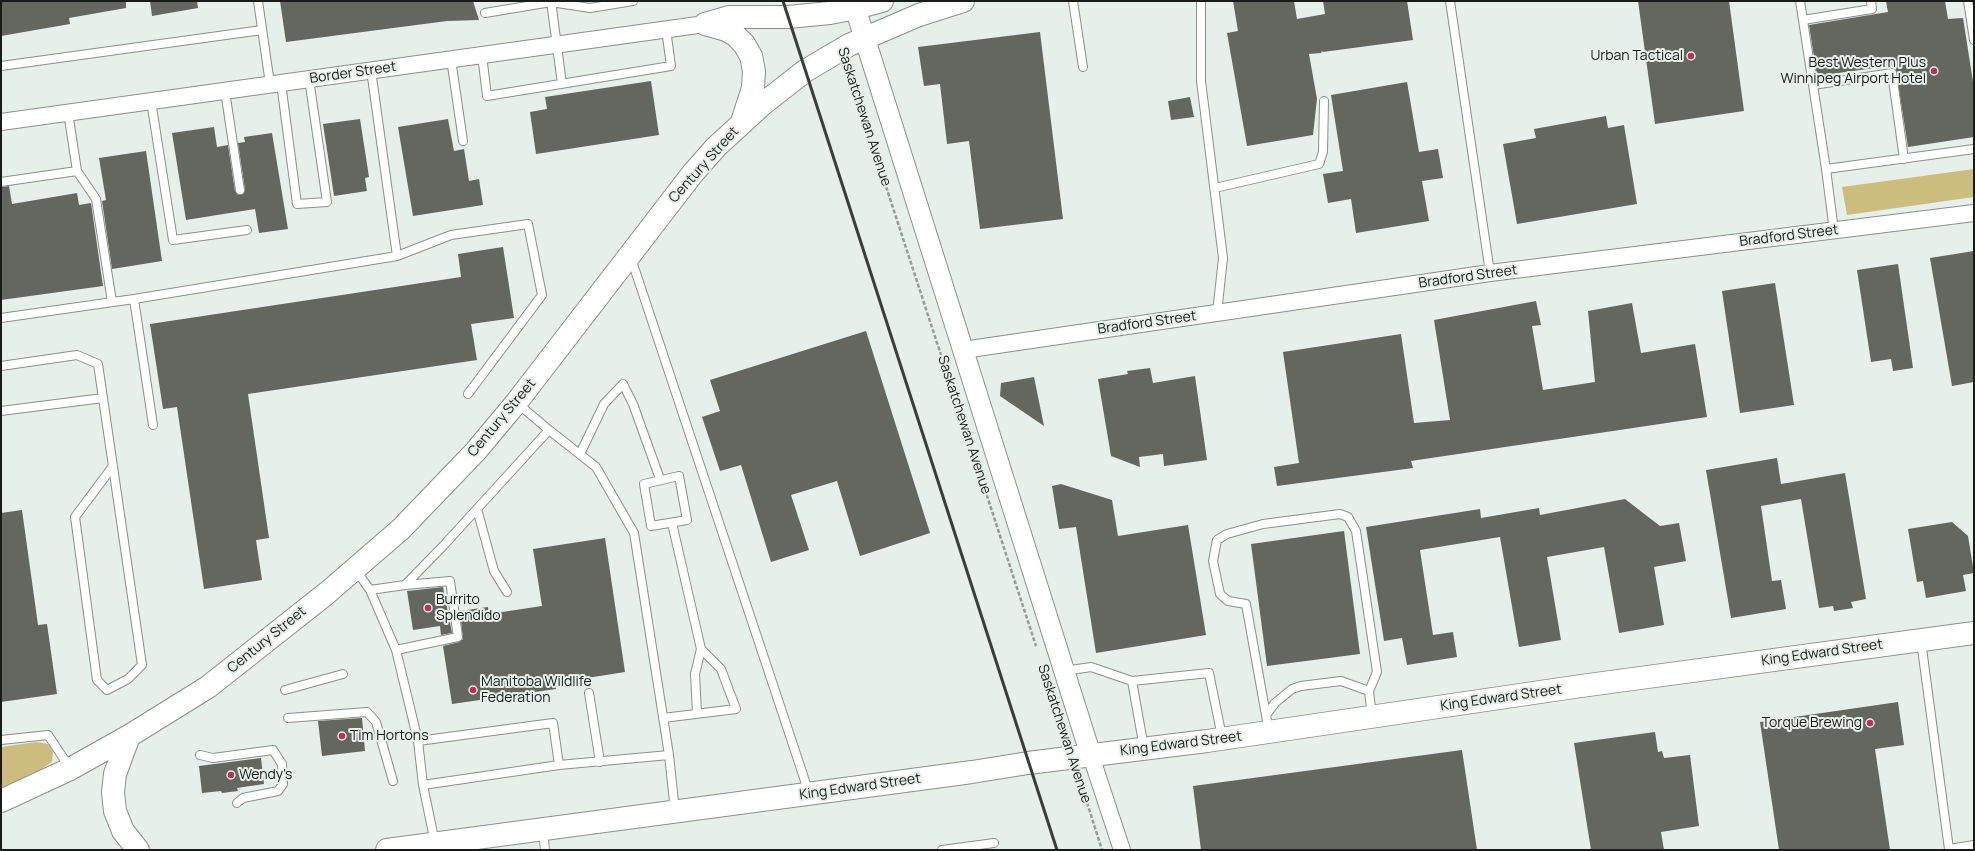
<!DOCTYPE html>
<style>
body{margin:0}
#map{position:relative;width:1975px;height:851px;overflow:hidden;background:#e6efe9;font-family:Manrope,sans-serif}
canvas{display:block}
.frame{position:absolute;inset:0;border:2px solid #181b18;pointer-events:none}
</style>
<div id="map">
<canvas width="1975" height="851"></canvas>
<div class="frame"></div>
</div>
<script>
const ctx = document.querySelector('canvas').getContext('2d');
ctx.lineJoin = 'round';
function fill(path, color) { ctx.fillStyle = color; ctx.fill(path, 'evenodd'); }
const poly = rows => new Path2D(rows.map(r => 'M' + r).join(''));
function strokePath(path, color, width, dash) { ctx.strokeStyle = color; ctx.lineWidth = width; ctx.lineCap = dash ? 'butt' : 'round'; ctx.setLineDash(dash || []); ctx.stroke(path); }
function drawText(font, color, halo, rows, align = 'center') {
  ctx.font = font + ' Manrope,sans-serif'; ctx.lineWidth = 4; ctx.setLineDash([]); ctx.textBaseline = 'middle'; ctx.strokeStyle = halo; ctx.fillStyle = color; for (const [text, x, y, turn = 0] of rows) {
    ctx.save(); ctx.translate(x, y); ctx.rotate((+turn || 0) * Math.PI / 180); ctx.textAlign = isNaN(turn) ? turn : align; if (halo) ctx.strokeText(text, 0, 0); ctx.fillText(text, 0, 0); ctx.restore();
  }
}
const green = poly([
 [1974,169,1974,197,1847,215,1842,187],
 [37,742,48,744,53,752,52,762,40,770,1,789,1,747]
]);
const building = poly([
 [1,1,126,1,126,8,69,18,70,24,1,36],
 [150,1,197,1,198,8,152,16],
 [280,1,473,1,479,20,447,21,286,42],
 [1233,1,1294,1,1297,19,1325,14,1323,1,1407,1,1413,40,1323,52,1322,51,1321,53,1309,54,1317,99,1313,135,1247,146,1227,33,1238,31],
 [1638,1,1729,1,1744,111,1655,124],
 [1886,1,1945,1,1948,19,1963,18,1974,88,1974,137,1908,147,1895,65,1817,76,1809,25,1888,12],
 [1040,32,1063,219,980,229,969,141,947,144,940,84,924,86,918,47],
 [651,81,659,135,536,154,530,112,547,109,545,97],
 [1407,82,1419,152,1438,149,1443,178,1422,181,1429,221,1356,233,1351,199,1328,203,1323,174,1343,171,1331,95],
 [1190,97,1194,117,1171,120,1168,101],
 [1606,116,1608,128,1624,125,1637,204,1517,224,1503,144,1536,138,1534,129],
 [360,119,369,177,365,178,367,191,334,196,323,124],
 [448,119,454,151,464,149,469,181,479,179,483,205,413,216,398,127],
 [214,127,217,147,228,145,235,191,238,195,243,194,245,190,238,143,245,142,244,137,272,133,288,229,259,233,255,209,186,220,172,133],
 [146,151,162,261,112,269,102,201,106,200,99,158],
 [9,186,12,204,77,193,79,205,91,203,103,286,1,300,1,187],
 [503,247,514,318,471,324,477,360,248,394,269,538,256,540,262,580,204,589,177,407,163,409,150,324,461,277,458,254],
 [1974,251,1974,382,1952,386,1930,258],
 [1898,264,1913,368,1893,371,1891,359,1871,362,1857,270],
 [1775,283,1794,405,1740,413,1722,291],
 [1536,301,1541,325,1532,326,1543,390,1595,382,1588,311,1632,303,1641,353,1695,344,1707,417,1411,461,1413,468,1277,486,1274,467,1299,463,1283,352,1401,334,1414,423,1450,420,1434,320],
 [866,331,930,533,860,556,837,481,791,495,809,550,771,562,741,465,720,471,702,417,720,411,710,380],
 [1150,368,1153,383,1195,376,1207,460,1164,466,1163,454,1139,457,1140,467,1111,456,1098,379,1128,374,1127,371],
 [1034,377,1044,426,1000,396,1001,383],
 [1777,458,1781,484,1845,473,1866,599,1851,602,1853,608,1834,611,1833,606,1819,608,1801,499,1761,506,1772,581,1781,580,1786,609,1731,618,1706,470],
 [1061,484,1112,500,1118,536,1188,525,1206,635,1096,653,1076,527,1059,529,1052,486],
 [1625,499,1660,526,1679,523,1686,561,1654,567,1664,625,1619,633,1604,547,1547,557,1561,640,1519,647,1500,537,1420,550,1433,635,1453,632,1457,657,1407,665,1402,638,1384,641,1366,527,1480,509,1481,518,1539,508,1540,515],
 [22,510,38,625,47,624,57,694,1,702,1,513],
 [1952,522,1968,536,1974,573,1963,575,1966,591,1926,598,1923,581,1917,582,1908,529],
 [1344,531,1360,654,1267,666,1251,544],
 [605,538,625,672,555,683,556,689,452,704,443,646,459,642,463,639,460,611,488,607,489,614,542,606,533,549],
 [443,587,452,633,441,635,440,626,413,630,407,591],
 [1898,702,1904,745,1875,749,1890,850,1779,850,1760,722],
 [362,718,365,751,322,756,318,721],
 [1655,732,1658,752,1662,751,1664,758,1690,755,1699,826,1661,832,1664,850,1591,850,1574,743],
 [1462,750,1477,850,1201,850,1193,786],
 [261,758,264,784,237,788,238,791,222,793,221,791,202,793,199,766]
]);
const path = poly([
 [847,67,1036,646],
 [1078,774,1102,850]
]);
const service = poly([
 [258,1,270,84],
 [551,1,562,84],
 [1073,1,1083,67],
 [1201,1,1201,81,1223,258,1217,313],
 [1450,1,1490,273],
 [1800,1,1826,169],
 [1968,1,1974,40],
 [485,13,551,2,590,8,633,1],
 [1803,20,1872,9,1871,1],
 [482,55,487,96,671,66,666,29],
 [451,59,463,141],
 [1,66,262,30],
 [371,70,397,256],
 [281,83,297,204,327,202,309,79],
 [1813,85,1892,73,1904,159],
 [225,91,240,190],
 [151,101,173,240,247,230],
 [77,171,96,199,112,302],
 [1,182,77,171,68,112],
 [1215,188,1319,164,1323,152,1324,101],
 [1834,231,1826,169,1974,149],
 [631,258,809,793],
 [134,299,153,425],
 [1,318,134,299,397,256,451,235,528,224,542,295,468,394],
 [1,366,77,355,98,364,142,665,128,679,107,690,97,680,75,517,113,466],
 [1,411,103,398],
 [549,430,596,467,634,533,669,755],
 [580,454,604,404,623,384,633,404,660,479],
 [679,476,687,520,651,526,644,484,679,476],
 [477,509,494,571,507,592],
 [672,523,701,649,695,674,697,713],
 [355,569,370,590,396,650,418,741,423,785,435,843],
 [370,590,405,585,444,545,549,430,517,403],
 [1921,641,1949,849,1974,845],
 [396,650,458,637,450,581,405,585],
 [1064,671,1091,667,1132,681],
 [285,690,343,674],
 [589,693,600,762],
 [1266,715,1275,703,1292,689,1301,686,1341,681,1369,691],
 [288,718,367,712,376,722,393,781],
 [663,718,736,709,721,669,701,649],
 [1269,732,1246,604,1228,601,1220,594,1213,561,1217,540,1227,534,1263,524,1340,514,1348,517,1356,531,1377,672,1369,691,1372,717],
 [1,740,48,735,70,768],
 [418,741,553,723,559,765],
 [1144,748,1132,681,1209,673,1222,737],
 [200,755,213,758,273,750,282,764,283,784,278,791,243,798,237,803],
 [423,785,559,765,669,755,675,811],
 [543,830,545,850],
 [942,850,994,843]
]);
const minor = poly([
 [1,122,705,24],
 [963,350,1490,273,1974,213],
 [1091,756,1122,850]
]);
const tertiary = poly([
 [853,1,1091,756]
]);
const primary = poly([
 [705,24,729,17,788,17,830,13,856,8,882,1],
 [705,24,726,30,735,35,744,44,751,56,754,71,753,88,742,122],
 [129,736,115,774,113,792,115,811,123,831,138,850],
 [1,801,70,769,129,736,208,687,327,593,401,529,475,452,516,403,693,173,716,147,764,103,805,71,849,45,919,15,963,1],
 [387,850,972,772,1028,763,1207,741,1581,686,1974,633]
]);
const rail = poly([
 [783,1,1057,850]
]);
const markers = [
 [1691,56,4,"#bd2e5b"],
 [1934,71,4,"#bd2e5b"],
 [428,608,4,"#bd2e5b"],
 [473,690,4,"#bd2e5b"],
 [1870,723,4,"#bd2e5b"],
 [342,736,4,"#bd2e5b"],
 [231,775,4,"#bd2e5b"]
];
const poiNames = [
 ["Urban Tactical",1683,56,"right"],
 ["Best Western Plus",1926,63,"right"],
 ["Winnipeg Airport Hotel",1926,79,"right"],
 ["Burrito",436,600],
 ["Splendido",436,616],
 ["Manitoba Wildlife",481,682],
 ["Federation",481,698],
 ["Torque Brewing",1862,723,"right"],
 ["Tim Hortons",350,736],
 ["Wendy's",239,775]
];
const streetNames = [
 ["Border Street",353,73,-8],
 ["Saskatchewan Avenue",864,117,72],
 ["Century Street",704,165,-48],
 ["Bradford Street",1789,236,-7],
 ["Bradford Street",1468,277,-8],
 ["Bradford Street",1147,323,-8],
 ["Century Street",502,418,-50],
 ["Saskatchewan Avenue",964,425,72],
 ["Century Street",267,640,-39],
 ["King Edward Street",1822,653,-8],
 ["King Edward Street",1501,698,-8],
 ["Saskatchewan Avenue",1064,734,72],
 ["King Edward Street",1181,744,-7],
 ["King Edward Street",860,787,-8]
];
fill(green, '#ccbd7e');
fill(building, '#63675f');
strokePath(service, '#88908b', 10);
strokePath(minor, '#88908b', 18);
strokePath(tertiary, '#88908b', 22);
strokePath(primary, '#88908b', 24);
strokePath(path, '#969d98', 2.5, [4, 2]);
strokePath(service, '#fff', 8);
strokePath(minor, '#fff', 16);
strokePath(tertiary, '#fff', 20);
strokePath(primary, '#fff', 22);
strokePath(rail, '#3a3e3b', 3);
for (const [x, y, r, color] of markers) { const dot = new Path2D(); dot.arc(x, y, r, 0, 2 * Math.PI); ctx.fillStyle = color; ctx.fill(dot); strokePath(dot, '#e6efe9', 1.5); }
drawText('14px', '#181b18', '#e6efe9', poiNames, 'left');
drawText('14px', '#181b18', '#e6efe9', streetNames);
</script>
